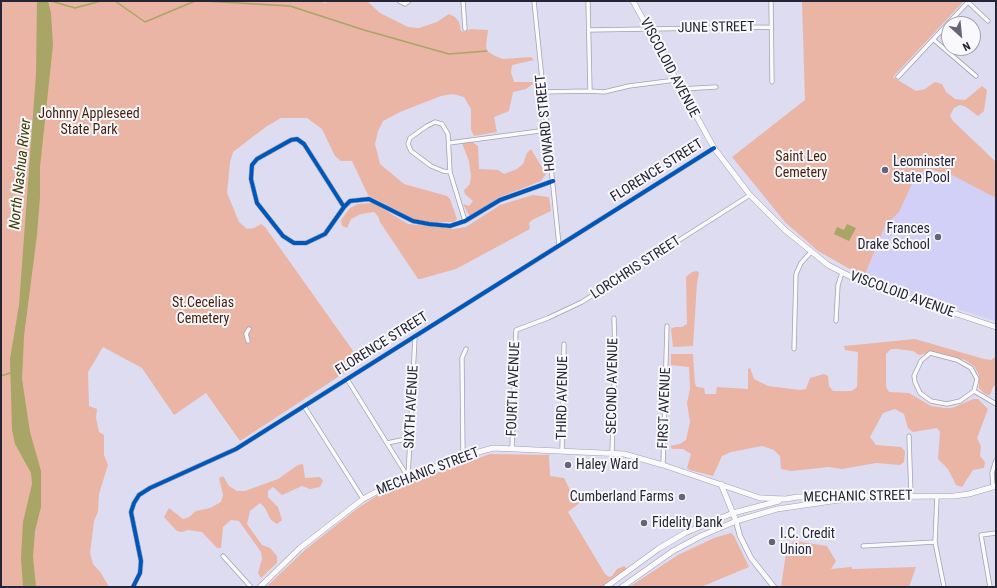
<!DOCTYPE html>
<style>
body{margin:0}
#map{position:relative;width:997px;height:588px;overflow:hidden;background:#dddcf0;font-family:"Roboto Condensed",sans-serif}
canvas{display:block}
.frame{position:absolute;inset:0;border:2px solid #262536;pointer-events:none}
.north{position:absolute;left:941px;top:16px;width:40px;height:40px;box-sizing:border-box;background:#f8f8fd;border:1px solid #a4a4ad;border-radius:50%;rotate:153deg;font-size:11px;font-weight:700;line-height:16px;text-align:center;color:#262536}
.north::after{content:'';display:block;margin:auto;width:14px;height:18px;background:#666577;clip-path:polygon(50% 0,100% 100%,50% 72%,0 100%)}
</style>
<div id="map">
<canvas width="997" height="588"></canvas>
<div class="frame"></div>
<div class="north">N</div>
</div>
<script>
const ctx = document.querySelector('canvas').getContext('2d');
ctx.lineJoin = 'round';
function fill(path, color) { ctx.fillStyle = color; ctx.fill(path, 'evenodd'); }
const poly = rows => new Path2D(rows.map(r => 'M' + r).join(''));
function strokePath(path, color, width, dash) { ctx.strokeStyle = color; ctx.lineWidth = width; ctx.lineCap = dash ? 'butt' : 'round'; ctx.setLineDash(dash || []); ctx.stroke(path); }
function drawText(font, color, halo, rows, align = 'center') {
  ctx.font = font + ' "Roboto Condensed",sans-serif'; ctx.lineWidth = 4; ctx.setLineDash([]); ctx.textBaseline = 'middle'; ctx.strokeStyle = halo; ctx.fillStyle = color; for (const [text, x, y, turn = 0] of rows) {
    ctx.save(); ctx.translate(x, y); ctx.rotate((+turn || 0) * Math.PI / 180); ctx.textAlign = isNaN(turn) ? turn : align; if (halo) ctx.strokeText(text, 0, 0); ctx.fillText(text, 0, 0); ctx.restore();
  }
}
const built = poly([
 [931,116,996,197,996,321,908,294,864,277]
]);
const green = poly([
 [1,1,317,1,326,3,328,1,367,1,380,13,408,27,419,28,437,22,449,14,455,17,459,22,461,31,465,32,470,29,488,30,486,46,487,51,495,56,503,59,531,57,534,60,512,65,511,72,514,82,533,82,533,84,526,89,513,92,509,111,494,117,497,132,474,136,471,130,471,109,464,97,453,94,441,96,400,112,383,121,378,131,375,144,380,164,404,184,447,196,450,199,457,219,454,222,426,222,416,220,368,195,352,161,341,161,335,156,322,129,307,118,281,118,267,126,233,152,230,162,227,193,239,222,247,229,254,228,261,224,265,227,361,362,240,441,206,393,174,415,142,368,103,347,88,372,89,406,97,409,96,418,99,432,104,435,104,455,108,465,99,494,98,512,94,521,90,553,93,564,101,573,109,587,1,587],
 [802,1,964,1,893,77,916,91,925,89,935,82,942,84,946,92,955,99,965,100,982,86,987,90,984,111,978,116,966,107,960,105,954,108,950,116,953,121,996,162,996,198,952,175,933,170,923,171,915,177,899,212,885,226,864,277,818,251,785,222,732,157,805,100],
 [471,141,478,146,479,169,498,170,504,174,517,169,523,164,527,153,531,149,546,174,541,181,496,199,471,216,469,215,463,204,469,206,473,201,465,194,464,190,470,184,471,176,469,161,462,143],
 [533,195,549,197,551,211,532,220,529,223,530,229,456,269,420,279,418,279,380,222,378,216,374,212,361,214,351,219,347,228,342,226,341,220,350,208,358,204,373,203,408,224,453,229,466,227,500,205],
 [697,271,699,273,697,283,693,346,673,347,671,329,675,327,682,327,687,324,686,277,692,272],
 [915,339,984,359,991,360,995,357,996,358,996,385,993,387,990,395,985,394,979,388,979,375,974,366,965,360,932,352,919,355,913,351,898,349,891,349,886,354,886,387,889,392,909,393,931,406,944,408,952,408,973,399,978,399,988,409,977,438,981,446,980,456,985,462,984,468,973,470,962,487,956,485,948,469,938,459,940,432,937,428,913,432,908,428,904,414,895,409,883,413,870,437,876,445,901,447,905,451,904,462,900,465,876,463,842,469,829,467,791,471,781,469,780,456,774,450,762,446,731,452,722,456,713,476,690,470,687,468,691,454,683,449,672,449,670,446,680,444,686,440,690,422,687,403,690,389,689,367,671,365,671,354,693,354,695,384,697,387,704,388,705,394,716,394,717,387,748,389,748,369,750,368,754,379,768,386,800,390,806,389,810,378,824,374,828,376,829,386,833,391,852,391,857,387,858,352,845,350,844,346],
 [490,454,549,455,550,476,564,478,571,492,580,496,583,500,568,512,605,574,609,577,612,576,617,569,624,566,627,569,604,587,266,587,306,549,358,508,378,495,397,487],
 [303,464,305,478,320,477,323,481,320,487,310,489,302,486,282,495,273,487,268,491,268,497,278,507,282,520,277,524,271,520,265,508,260,503,250,511,247,524,262,545,270,548,277,556,277,563,261,578,258,573,262,559,261,552,239,521,231,520,223,527,221,548,217,548,202,532,188,530,182,532,177,531,164,517,169,508,183,519,189,517,196,511,210,508,221,502,223,495,219,478,223,476,229,486,237,491,245,491,278,479,298,465],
 [731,533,734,536,749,567,701,587,629,587,678,555,714,538],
 [794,541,827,546,836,561,831,569,852,567,852,569,916,567,909,587,781,587,787,547]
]);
const water = poly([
 [37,1,48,1,51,13,53,45,40,167,40,197,37,235,24,336,22,379,30,432,41,471,41,507,35,531,33,557,36,587,23,587,21,558,23,522,32,484,31,473,15,444,12,430,10,359,19,305,36,74],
 [847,224,856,228,849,241,834,234,837,227,844,230]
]);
const stream = poly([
 [51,1,75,8,101,1],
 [115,1,145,22,195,1],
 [203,1,290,6,364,30,449,54,487,51],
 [1,376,13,372]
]);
const minor = poly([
 [399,1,405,4,409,1],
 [463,1,465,29],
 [534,1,559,245],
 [588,1,590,91],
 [771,1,772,82],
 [968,2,988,21],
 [589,30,771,27],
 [934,40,976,76],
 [898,77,969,1],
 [681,89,716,87],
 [542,92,589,91,604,92,629,86,676,80],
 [449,143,547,130],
 [450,172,448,134,442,124,435,122,427,126,410,138,408,144,411,151,431,166,443,171,450,172,465,221],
 [344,207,325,234,306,243,294,243,283,236,257,203,251,179,252,165,257,159,291,140,297,139,304,144,344,207,350,201,369,199,413,221,429,224,450,226,465,221,500,200,553,181],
 [836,321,838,285,842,273],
 [248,341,246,334,249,329],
 [794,349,796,274,801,263,811,252],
 [930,353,957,360,971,368,977,379,974,391,960,401,947,404,931,401,920,393,915,382,914,376,921,361,930,353],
 [347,379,408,477],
 [974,391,996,404],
 [304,406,363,499],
 [909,436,911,496],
 [387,443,411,438],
 [512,448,516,330,548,318,582,302,750,195],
 [562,451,564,344],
 [612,453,615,358,614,318],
 [463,456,462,358,466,349],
 [663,465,667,326],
 [408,478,415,336],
 [993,487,992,473,996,460],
 [937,496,935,542,944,587],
 [863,546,935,542],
 [223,556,251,587],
 [133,587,140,573,141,561,131,512,134,503,139,495,150,488,236,449,714,148],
 [990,587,981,535,996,533]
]);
const tertiary = poly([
 [736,521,740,536,751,558,774,587]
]);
const secondary = poly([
 [633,1,714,148,750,195,785,230,828,265,863,283,996,327],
 [721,484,736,521],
 [260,587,300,548,363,499,393,483,461,457,493,448,624,454,663,465,760,498,786,499,797,497,954,496,969,494,996,486],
 [606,587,658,549,685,533,733,513,779,501],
 [622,587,673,551,701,536,736,521,777,509,839,500]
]);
const cycleway = poly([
 [344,207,325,234,306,243,294,243,283,236,257,203,251,179,252,165,257,159,291,140,297,139,304,144,344,207,350,201,369,199,413,221,429,224,450,226,465,221,500,200,553,181],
 [133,587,140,573,141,561,131,512,134,503,139,495,150,488,236,449,714,148]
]);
const markers = [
 [885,170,4,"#666577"],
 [938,237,4,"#666577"],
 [568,465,4,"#666577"],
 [682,497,4,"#666577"],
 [644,523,4,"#666577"],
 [772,542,4,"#666577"]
];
const streetNames = [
 ["JUNE STREET",716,28,-1],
 ["VISCOLOID AVENUE",669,68,62],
 ["HOWARD STREET",546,123,-96],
 ["FLORENCE STREET",657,171,-32],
 ["LORCHRIS STREET",636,268,-33],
 ["VISCOLOID AVENUE",902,295,20],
 ["FLORENCE STREET",382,344,-32],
 ["SECOND AVENUE",613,386,-89],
 ["FOURTH AVENUE",514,389,-88],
 ["THIRD AVENUE",563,398,-89],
 ["SIXTH AVENUE",412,407,-87],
 ["FIRST AVENUE",665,408,-88],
 ["MECHANIC STREET",428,472,-21],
 ["MECHANIC STREET",858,497,-1]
];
const parkNames = [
 ["Johnny Appleseed",89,114],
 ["State Park",89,130],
 ["Saint Leo",801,157],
 ["Cemetery",801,173],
 ["St.Cecelias",203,303],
 ["Cemetery",203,319]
];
const poiNames = [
 ["Leominster",893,162],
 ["State Pool",893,178],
 ["Frances",930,229,"right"],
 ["Drake School",930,245,"right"],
 ["Haley Ward",576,465],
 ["Cumberland Farms",674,497,"right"],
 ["Fidelity Bank",652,523],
 ["I.C. Credit",780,534],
 ["Union",780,550]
];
const waterNames = [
 ["North Nashua River",21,174,-84]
];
fill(built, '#d2d0f6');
fill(green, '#eab5a4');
fill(water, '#a8a567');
strokePath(stream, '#a8a567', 1.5);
strokePath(minor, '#a2a1b2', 5);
strokePath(tertiary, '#a2a1b2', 6);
strokePath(secondary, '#a2a1b2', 6);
strokePath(minor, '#fafafd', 3.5);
strokePath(tertiary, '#fafafd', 4.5);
strokePath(secondary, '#fafafd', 5);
strokePath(cycleway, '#0057b8', 4);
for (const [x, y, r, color] of markers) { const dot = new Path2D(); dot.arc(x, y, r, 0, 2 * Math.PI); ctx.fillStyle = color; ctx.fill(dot); strokePath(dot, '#f8f8fd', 1.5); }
drawText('14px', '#262536', '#f8f8fd', streetNames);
drawText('14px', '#471e08', '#f8f8fd', parkNames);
drawText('14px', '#262536', '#f8f8fd', poiNames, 'left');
drawText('italic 15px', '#3e3c05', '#f8f8fd', waterNames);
</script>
